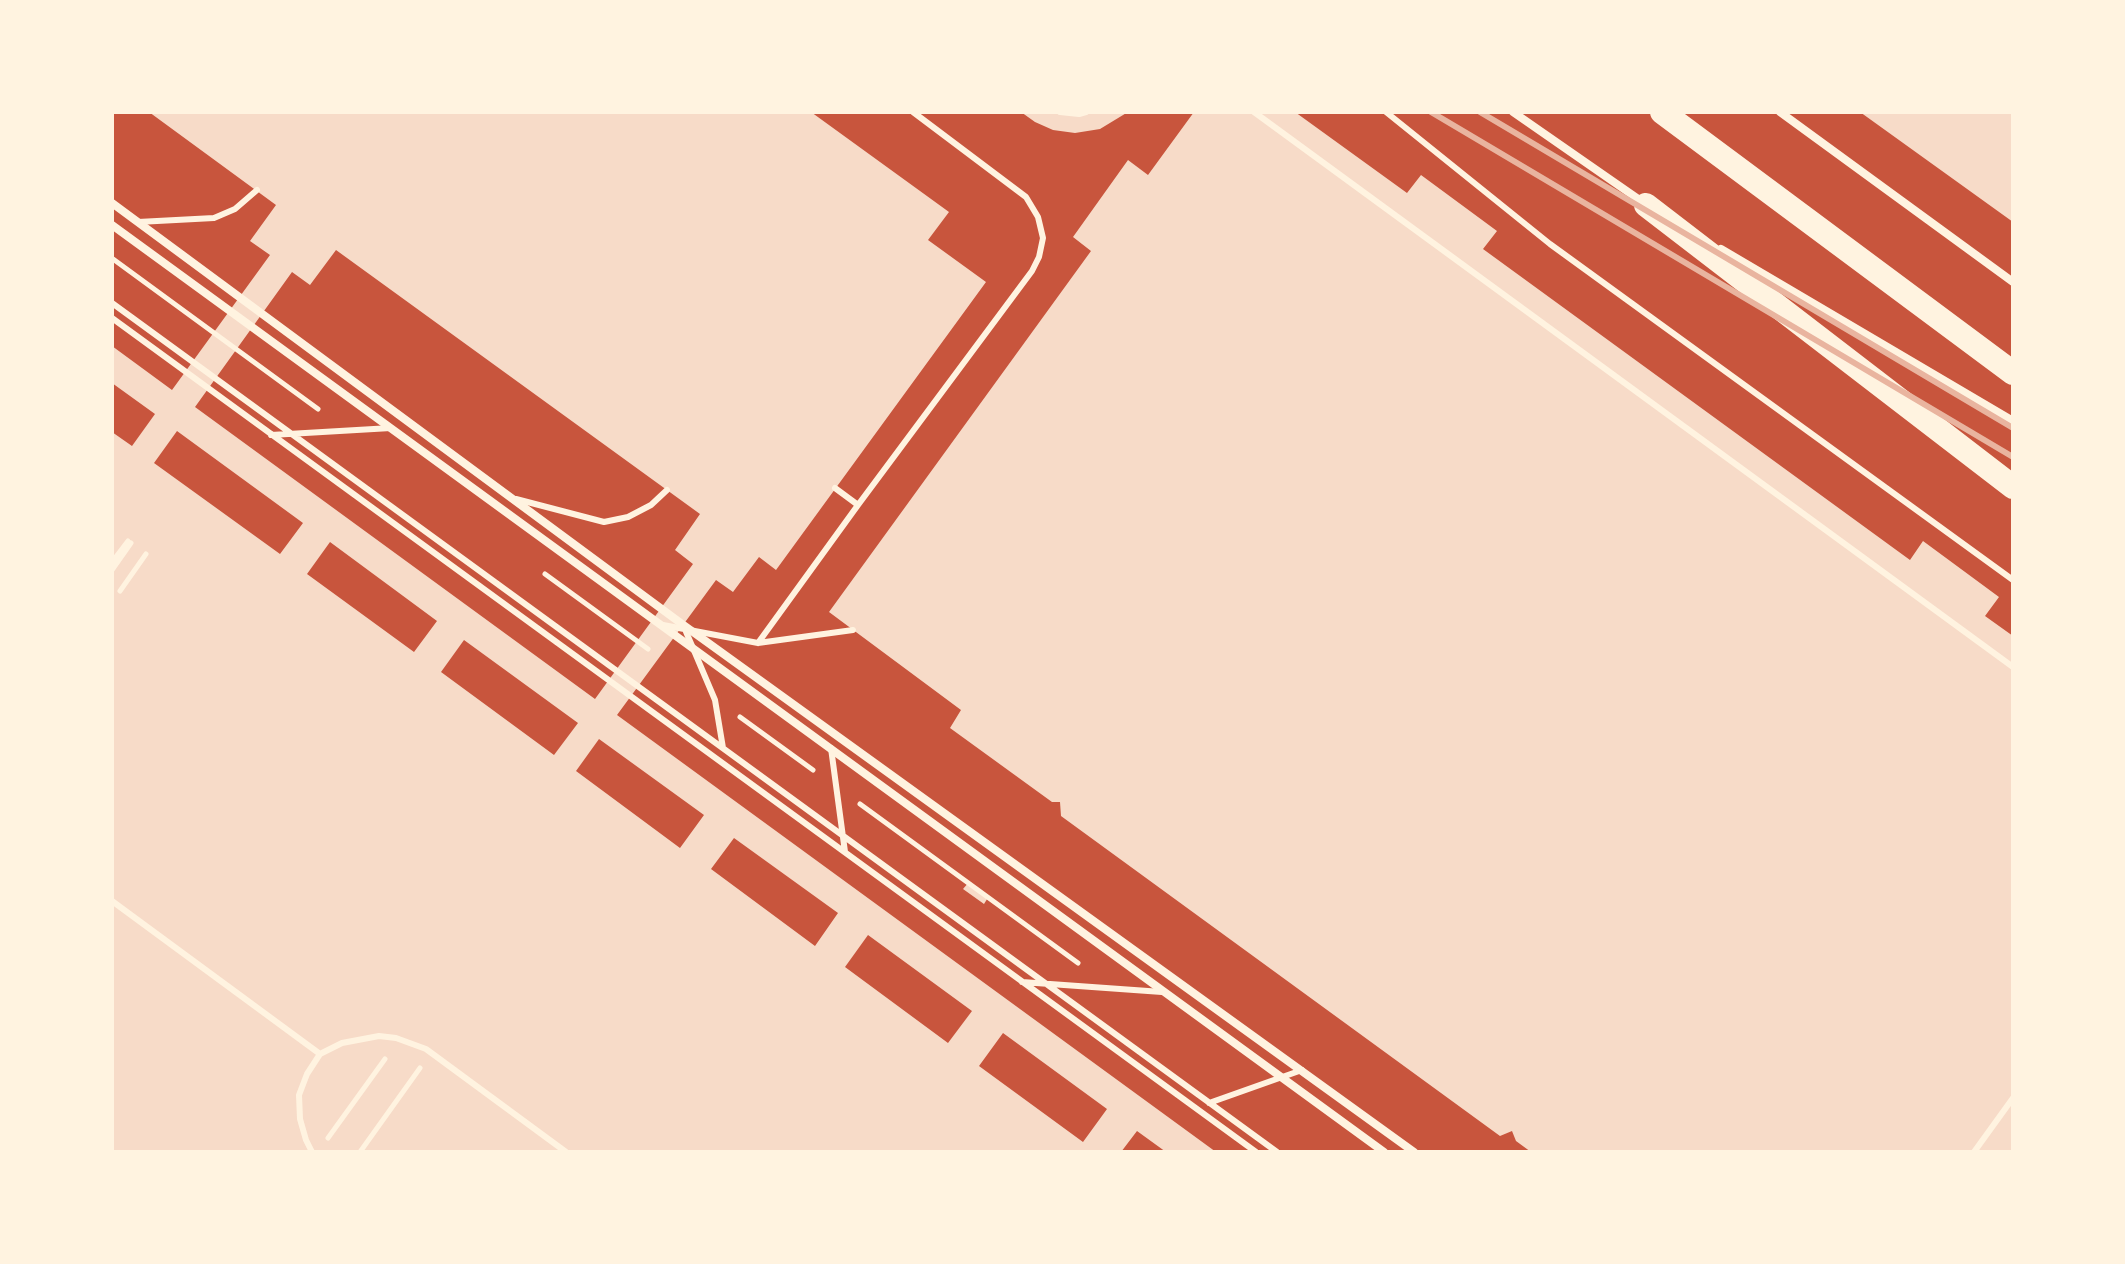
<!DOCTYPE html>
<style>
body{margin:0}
#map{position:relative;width:2125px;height:1264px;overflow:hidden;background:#c8553d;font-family:Quicksand,sans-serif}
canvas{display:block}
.frame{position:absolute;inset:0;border:114px solid #fff3e0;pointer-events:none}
</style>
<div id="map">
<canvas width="2125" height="1264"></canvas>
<div class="frame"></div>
</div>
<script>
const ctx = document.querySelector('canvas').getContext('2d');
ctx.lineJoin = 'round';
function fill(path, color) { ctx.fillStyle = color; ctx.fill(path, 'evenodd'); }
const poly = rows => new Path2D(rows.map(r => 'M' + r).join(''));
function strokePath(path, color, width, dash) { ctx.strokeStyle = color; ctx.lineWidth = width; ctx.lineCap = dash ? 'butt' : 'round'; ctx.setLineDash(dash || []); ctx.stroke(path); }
const building = poly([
 [149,112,811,112,949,212,928,240,986,282,776,570,759,557,733,592,716,580,617,715,1216,1152,1166,1152,1137,1131,1121,1152,112,1152,112,432,132,446,155,414,112,383,112,346,172,390,270,255,250,241,276,205],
 [336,250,700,514,675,550,693,564,595,699,195,407,292,272,310,285],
 [177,431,303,523,280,554,154,463],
 [330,542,437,621,414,652,307,574],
 [464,640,578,723,554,755,441,672],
 [599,739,704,815,680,848,576,771],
 [734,838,838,913,815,946,711,869],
 [868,935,972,1011,948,1043,845,967],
 [1003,1033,1107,1109,1083,1142,979,1066],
 [1021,112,1128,112,1100,129,1075,133,1053,130,1035,122],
 [1194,112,1295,112,1407,193,1421,175,1497,231,1483,249,1910,560,1923,541,1999,597,1985,616,2013,636,2013,1152,1531,1152,1516,1141,1512,1131,1500,1136,1061,816,1060,802,1052,802,950,728,961,710,829,612,1091,251,1073,237,1128,160,1148,175],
 [1860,112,2013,112,2013,222],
 [969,882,989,896,984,904,963,889]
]);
const path = poly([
 [113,259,318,409],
 [112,562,128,541],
 [112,570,131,543],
 [545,574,648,649],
 [120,591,146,554],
 [740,717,813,770],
 [860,804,1078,963],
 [328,1138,385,1059],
 [360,1152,420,1068]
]);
const service = poly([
 [1060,112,1079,114,1086,112],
 [1254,112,2013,667],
 [1386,112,1550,244,2013,580],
 [138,222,214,218,235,209,257,190],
 [112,303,1277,1152],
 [112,318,1256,1152],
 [271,435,391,428],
 [835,488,858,505,1032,271,1039,257,1043,238,1038,217,1026,197,913,112],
 [516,499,604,522,628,517,651,505,667,490],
 [663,625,758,643,853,630],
 [684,627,715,700,723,748],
 [758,643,858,505],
 [831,748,845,852],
 [112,901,320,1054],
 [1022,982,1162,992],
 [1209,1103,1302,1070],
 [312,1152,306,1140,300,1119,299,1095,307,1074,320,1054,342,1043,379,1036,396,1038,426,1049,566,1152],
 [1974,1152,2013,1098]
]);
const minor = poly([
 [1513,112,1644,203],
 [1780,112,2013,282],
 [112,203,682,624,1414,1152],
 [112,225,1384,1152],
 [1721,249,2013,421]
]);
const motorway = poly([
 [1662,112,2013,373],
 [1646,205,2013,487]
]);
const rail = poly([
 [1431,112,2013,457],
 [1480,112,2013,428]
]);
fill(building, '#f7dbc8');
strokePath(path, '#fff3e0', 5);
strokePath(service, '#fff3e0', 6);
strokePath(minor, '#fff3e0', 8);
strokePath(motorway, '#fff3e0', 24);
strokePath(rail, '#e9b49f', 6);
</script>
